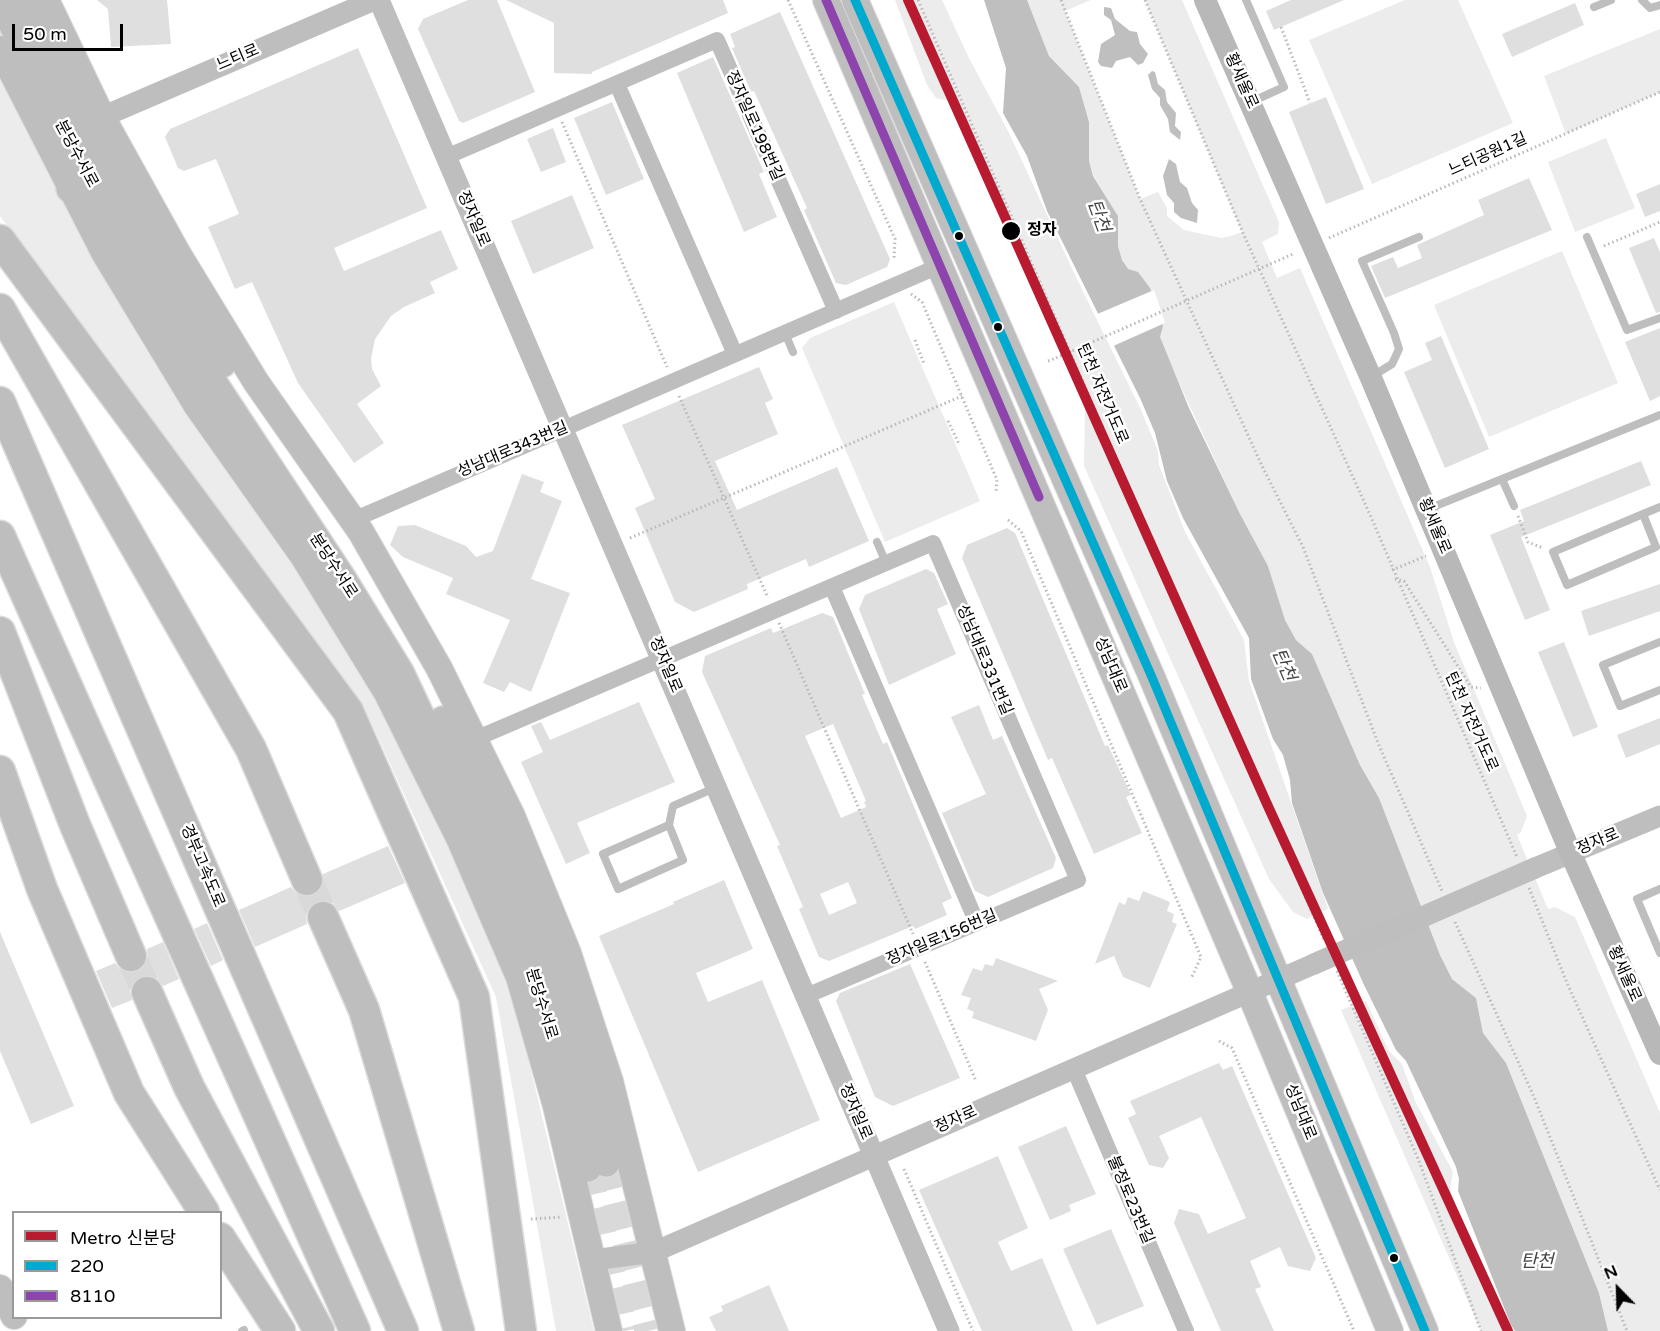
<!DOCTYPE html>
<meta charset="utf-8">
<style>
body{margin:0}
#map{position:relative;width:1660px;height:1331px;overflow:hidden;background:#fff;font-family:"Varela Round","Noto Sans KR",sans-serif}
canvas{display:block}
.legend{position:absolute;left:12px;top:1211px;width:210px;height:108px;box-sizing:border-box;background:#fff;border:2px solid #999;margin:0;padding:8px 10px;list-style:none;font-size:18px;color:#000}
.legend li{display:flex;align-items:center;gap:12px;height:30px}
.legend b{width:30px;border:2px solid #999}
.north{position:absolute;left:1588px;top:1259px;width:60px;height:60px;-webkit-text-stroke:4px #fff;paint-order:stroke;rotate:337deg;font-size:16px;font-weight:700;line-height:24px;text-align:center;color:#000}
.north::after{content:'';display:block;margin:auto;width:21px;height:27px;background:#000;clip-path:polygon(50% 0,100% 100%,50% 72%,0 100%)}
.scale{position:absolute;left:12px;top:24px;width:111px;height:27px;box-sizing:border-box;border:3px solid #000;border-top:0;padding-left:8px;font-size:18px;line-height:21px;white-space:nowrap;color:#000;-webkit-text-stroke:4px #fff;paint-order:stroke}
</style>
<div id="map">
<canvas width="1660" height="1331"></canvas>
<ul class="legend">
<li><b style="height:8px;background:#b81b30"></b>Metro 신분당</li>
<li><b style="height:8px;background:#00a9ce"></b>220</li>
<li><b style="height:8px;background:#8e44ad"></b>8110</li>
</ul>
<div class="north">N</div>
<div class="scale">50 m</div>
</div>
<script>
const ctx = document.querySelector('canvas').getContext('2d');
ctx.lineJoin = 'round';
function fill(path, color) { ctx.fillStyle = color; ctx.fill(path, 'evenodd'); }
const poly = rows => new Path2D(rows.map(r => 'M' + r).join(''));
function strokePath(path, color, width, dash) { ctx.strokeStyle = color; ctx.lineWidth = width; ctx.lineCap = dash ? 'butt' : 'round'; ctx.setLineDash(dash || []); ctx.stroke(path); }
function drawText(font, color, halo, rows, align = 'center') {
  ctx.font = font + ' "Varela Round","Noto Sans KR",sans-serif'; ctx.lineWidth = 5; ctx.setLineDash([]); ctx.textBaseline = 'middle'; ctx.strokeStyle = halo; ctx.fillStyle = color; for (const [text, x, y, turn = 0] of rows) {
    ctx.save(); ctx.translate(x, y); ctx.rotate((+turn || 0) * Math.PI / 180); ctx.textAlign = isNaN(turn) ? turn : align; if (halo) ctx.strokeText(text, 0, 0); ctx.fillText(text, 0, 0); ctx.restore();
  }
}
const green = poly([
 [895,0,942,0,969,58,1009,133,1075,275,1141,410,1158,451,1159,465,1185,532,1244,640,1249,681,1328,909,1307,919,1293,912,1269,879,1084,466,1085,408,949,101,936,98,927,85],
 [1027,0,1091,0,1065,11,1140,199,1158,192,1167,208,1167,216,1184,230,1221,238,1231,236,1242,232,1145,0,1182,0,1279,222,1278,234,1262,242,1277,278,1300,268,1430,567,1454,642,1527,816,1521,832,1517,835,1548,909,1555,907,1575,917,1660,1113,1660,1331,1608,1331,1599,1293,1506,1063,1483,1033,1476,998,1452,979,1440,955,1379,798,1360,765,1312,654,1296,640,1285,620,1268,566,1240,514,1122,260,1118,246,1118,216,1093,175,1089,161,1089,122,1079,87,1049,56],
 [1405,0,1458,0,1513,123,1372,184,1309,40],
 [1660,29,1660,92,1566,134,1544,76],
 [0,75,292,557,381,696,454,849,512,992,594,1331,556,1331,496,997,363,704,0,216],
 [1606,138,1635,208,1575,232,1548,162],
 [1562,251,1618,383,1489,437,1434,305],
 [894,302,980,501,885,542,802,348,810,338],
 [1366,1001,1389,1051,1402,1064,1416,1103,1453,1172,1450,1189,1501,1326,1505,1331,1481,1331,1341,1010]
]);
const water = poly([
 [984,0,1027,0,1049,56,1079,87,1089,122,1089,161,1093,176,1118,216,1118,246,1122,260,1128,269,1138,272,1150,288,1163,326,1160,337,1189,408,1240,514,1268,566,1285,620,1296,640,1312,654,1360,765,1379,798,1440,955,1452,979,1476,998,1483,1033,1506,1063,1599,1293,1608,1331,1515,1331,1511,1325,1458,1191,1459,1179,1456,1167,1406,1061,1396,1050,1364,985,1323,893,1292,803,1290,780,1283,755,1273,739,1251,679,1249,638,1183,518,1167,481,1155,433,1140,398,1047,211,1027,156,1003,113,1006,68],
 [1104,7,1111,8,1115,19,1130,31,1137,32,1140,44,1148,54,1143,63,1138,65,1130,57,1116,61,1112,68,1101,66,1098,62,1101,44,1115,35,1111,20,1104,15],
 [1152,71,1155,72,1158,84,1165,90,1167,102,1176,113,1175,126,1181,132,1180,140,1170,132,1168,119,1160,105,1160,98,1152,89,1148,75],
 [1169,159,1176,164,1180,182,1187,188,1192,203,1198,210,1197,223,1181,218,1174,212,1174,203,1167,195,1163,176]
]);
const pier = poly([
 [1154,290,1165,323,1111,347,1095,315]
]);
const building = poly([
 [97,0,167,0,171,44,111,47,108,9],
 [468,0,497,0,535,92,463,123,459,121,418,29,423,19],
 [506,0,723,0,728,13,592,72,592,74,554,73,554,23],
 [1291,0,1344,0,1274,30,1266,11],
 [1575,3,1584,25,1512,57,1502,34],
 [780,12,890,259,887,267,846,285,836,283,804,210,807,208,754,91,751,92,732,48,735,47,730,34],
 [358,48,427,208,334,248,344,271,441,230,458,269,430,282,435,293,404,307,391,316,375,339,371,359,372,369,381,386,357,404,384,443,354,463,298,383,252,282,235,289,208,227,239,214,216,159,184,171,178,168,165,137,170,129],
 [713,57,764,172,759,174,777,217,744,232,677,73],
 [1326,97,1364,189,1326,204,1289,112],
 [612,102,644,179,606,195,574,118],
 [553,128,566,162,541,172,527,139],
 [1529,178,1552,230,1385,298,1371,266,1393,257,1398,268,1422,258,1417,245,1484,215,1478,200],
 [1660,184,1660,211,1645,217,1636,194],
 [572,195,594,248,533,274,511,221],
 [1654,238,1660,252,1660,312,1656,313,1629,248],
 [1660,328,1660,396,1650,401,1625,342],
 [1441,336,1489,449,1445,468,1404,372,1432,360,1425,343],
 [759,367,773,399,765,403,778,434,715,461,737,510,837,467,869,541,809,567,806,559,747,584,748,589,694,612,675,602,635,508,655,499,622,425],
 [1641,461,1651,485,1521,537,1550,610,1525,620,1490,535,1524,521,1520,510],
 [522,474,544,482,540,492,562,501,531,579,570,593,531,692,510,682,504,692,483,683,510,620,446,594,453,578,403,557,390,545,398,526,415,525,466,546,476,557,493,551],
 [1007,528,1015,533,1105,746,1108,745,1131,795,1126,797,1142,833,1094,854,1052,758,1048,760,962,558,967,545],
 [926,569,934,573,948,604,937,609,956,654,889,685,859,609,865,595],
 [1660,584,1660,611,1589,636,1581,611],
 [822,613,833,617,865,694,862,695,883,744,887,742,952,898,942,903,947,915,915,929,913,926,829,961,819,957,799,909,803,907,777,846,780,845,702,672,705,656,771,628,773,633],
 [833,724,866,801,864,802,866,807,841,818,805,736],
 [848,882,857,903,829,915,820,894],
 [1564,642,1598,727,1573,737,1538,652],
 [639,702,675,782,577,823,590,853,566,864,521,762,543,752,531,726,541,722,550,740],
 [979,705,993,740,1002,736,1056,858,1053,868,988,897,975,891,942,813,986,794,951,717],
 [1660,718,1660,744,1626,758,1617,735],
 [388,846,405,883,339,911,333,903,317,901,309,907,306,916,307,924,255,947,239,910,291,887,297,894,313,896,321,890,323,874],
 [724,880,753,949,696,973,708,1002,762,980,820,1120,698,1172,599,936,674,904,673,902],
 [1143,891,1170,902,1167,911,1174,914,1172,922,1177,924,1150,988,1123,977,1114,956,1095,964,1119,902,1125,905,1128,897,1139,901],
 [207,923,223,960,211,966,194,929],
 [0,932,74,1106,31,1124,0,1051],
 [163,942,179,979,163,986,157,978,141,976,133,981,130,990,132,1000,112,1008,96,971,115,963,120,969,128,973,138,972,148,959,147,949],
 [996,958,1058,981,1039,989,1048,1010,1036,1041,972,1018,974,1012,967,1009,971,998,961,995,973,968,982,971,985,964,993,966],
 [910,964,960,1078,893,1106,875,1097,836,1001,840,993],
 [1219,1063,1223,1070,1232,1066,1316,1258,1310,1271,1288,1266,1280,1247,1250,1261,1261,1287,1255,1289,1274,1331,1221,1331,1174,1223,1179,1209,1199,1214,1208,1234,1246,1218,1201,1117,1159,1136,1169,1158,1163,1168,1149,1165,1128,1118,1136,1114,1130,1101],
 [1066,1126,1096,1194,1069,1205,1071,1211,1050,1220,1018,1147],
 [998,1156,1028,1228,998,1242,1011,1271,1042,1258,1073,1331,982,1331,919,1190],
 [1111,1229,1144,1306,1097,1325,1063,1249],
 [769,1285,789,1331,716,1331,709,1317,723,1311,721,1306]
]);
const trunkTunnel = poly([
 [606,1163,648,1331],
 [588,1168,625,1331]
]);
const motorwayTunnel = poly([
 [307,880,323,917],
 [131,956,147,992]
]);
const path = poly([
 [788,0,895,239,894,260],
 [918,0,1324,940],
 [1061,0,1140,199,1263,468,1303,547,1378,743,1442,891],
 [1145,0,1243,233,1371,517,1517,857],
 [1281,27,1310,103],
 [562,122,667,367],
 [1329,238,1660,92],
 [1604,246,1660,222],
 [911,294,922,302,997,480,996,493],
 [915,340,924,364],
 [1048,361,1056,358],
 [679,396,768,598],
 [948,421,959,444],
 [1518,516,1528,542,1543,548],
 [1008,520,1021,531,1201,957,1191,979],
 [630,538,962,396],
 [1392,570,1426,556],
 [1395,579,1404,581,1471,687,1481,688],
 [779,623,913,934],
 [1529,888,1567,983,1660,1190],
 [1455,922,1534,1097,1627,1331],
 [925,962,976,1081],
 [1337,971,1419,1161,1481,1331],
 [1219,1041,1232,1048,1354,1331],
 [904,1169,973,1331],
 [531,1219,562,1217]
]);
const service = poly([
 [1246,0,1284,87,1251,102],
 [1642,0,1650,8,1660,5],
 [1594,7,1611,0],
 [1587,237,1627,330,1660,318],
 [785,333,793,352],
 [1371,377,1392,364,1399,349,1394,333,1362,261,1419,237],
 [1502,479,1514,506],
 [1428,509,1660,415],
 [1643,514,1656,547,1567,585,1553,552,1643,514,1660,507],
 [877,542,886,563],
 [1660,642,1603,665,1620,706,1660,690],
 [669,825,603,854,618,889,683,860,669,825,673,806,717,787],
 [1660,889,1637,899,1660,953],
 [242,1331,244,1330]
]);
const minor = poly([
 [617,84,735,354],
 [446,157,717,40,836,311],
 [353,520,939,266],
 [832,587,977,923],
 [475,739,933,543,1078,880,806,996],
 [1074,1069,1186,1331]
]);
const tertiary = poly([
 [379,0,949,1331],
 [102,117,374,0],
 [1535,868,1660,816],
 [593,1260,654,1252,1314,964]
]);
const secondary = poly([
 [1205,0,1371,378,1571,854,1660,1054]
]);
const primary = poly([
 [46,0,102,117,178,254,256,382,361,532,439,668,512,816,568,953,610,1081,672,1331],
 [826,0,1250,993,1390,1331],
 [855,0,1151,675,1425,1331],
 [0,49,105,254,197,406,303,556,387,693,460,840,519,977,556,1106,609,1331],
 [0,1288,14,1316]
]);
const trunk = poly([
 [1,0,64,134,130,256,344,581,400,672,449,776,531,968,588,1168],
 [23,0,81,126,131,214,222,364],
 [66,148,70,189],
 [443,720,512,868,546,959,587,1084,606,1163]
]);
const motorway = poly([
 [0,240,348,711,474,997,521,1331],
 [0,309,251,749,307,880],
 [0,402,403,1331],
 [0,536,355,1331],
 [0,632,75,825,131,956],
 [0,771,42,889,129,1093,204,1212],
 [323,917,364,1010,459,1331],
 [147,992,189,1087,319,1331],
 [220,1238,280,1331]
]);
const pathBridge = poly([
 [1056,358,1293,254]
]);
const tertiaryBridge = poly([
 [1314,964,1535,868]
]);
const bus1 = poly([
 [855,0,1151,675,1425,1331]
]);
const bus2 = poly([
 [826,0,1039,497]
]);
const metro1 = poly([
 [908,0,1267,804,1508,1331]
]);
const markers = [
 [1011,231,10,"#000"],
 [959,236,5,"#000"],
 [998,327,5,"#000"],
 [1394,1258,5,"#000"]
];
const streetNames = [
 ["느티로",238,58,-23],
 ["황새울로",1241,81,66],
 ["정자일로198번길",754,126,66],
 ["분당수서로",76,154,62],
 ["느티공원1길",1488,155,-24],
 ["정자일로",473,219,67],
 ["탄천 자전거도로",1102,394,67],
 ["성남대로343번길",513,450,-23],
 ["황새울로",1434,526,67],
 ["분당수서로",333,566,57],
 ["성남대로331번길",984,660,67],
 ["정자일로",665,665,67],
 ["성남대로",1110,665,67],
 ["탄천 자전거도로",1471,722,66],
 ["정자로",1598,842,-23],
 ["경부고속도로",202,866,67],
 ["정자일로156번길",942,938,-23],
 ["황새울로",1624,974,66],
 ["분당수서로",541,1004,73],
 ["정자일로",855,1112,67],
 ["성남대로",1300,1112,68],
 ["정자로",956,1120,-24],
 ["불정로23번길",1130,1200,67]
];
const stopNames = [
 ["정자",1027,231]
];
const waterNames = [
 ["탄천",1098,216,70],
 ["탄천",1283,665,67],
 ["탄천",1537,1262]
];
fill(green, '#ececec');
fill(water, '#bfbfbf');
fill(pier, '#fff');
fill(building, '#dfdfdf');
strokePath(trunkTunnel, '#d9d9d9', 27, [27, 14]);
strokePath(motorwayTunnel, '#d9d9d9', 30, [30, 15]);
strokePath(primary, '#dbdbdb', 28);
strokePath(trunk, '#dbdbdb', 30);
strokePath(motorway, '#dbdbdb', 33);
strokePath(path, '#b9b9b9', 3, [1.5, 3]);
strokePath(service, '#bebebe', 8);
strokePath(minor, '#bebebe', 16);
strokePath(tertiary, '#bebebe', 21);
strokePath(secondary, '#b8b8b8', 22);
strokePath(primary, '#bebebe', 26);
strokePath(trunk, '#bebebe', 27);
strokePath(motorway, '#bebebe', 30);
strokePath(pathBridge, '#b9b9b9', 3, [1.5, 3]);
strokePath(tertiaryBridge, '#bebebe', 21);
strokePath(bus1, '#00a9ce', 9);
strokePath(bus2, '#8e44ad', 9);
strokePath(metro1, '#b81b30', 10);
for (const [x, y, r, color] of markers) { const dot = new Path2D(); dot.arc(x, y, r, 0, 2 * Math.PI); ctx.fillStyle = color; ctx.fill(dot); strokePath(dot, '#fff', 2); }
drawText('16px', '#000', '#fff', streetNames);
drawText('bold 16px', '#000', '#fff', stopNames, 'left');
drawText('italic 18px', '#444', '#fff', waterNames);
</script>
